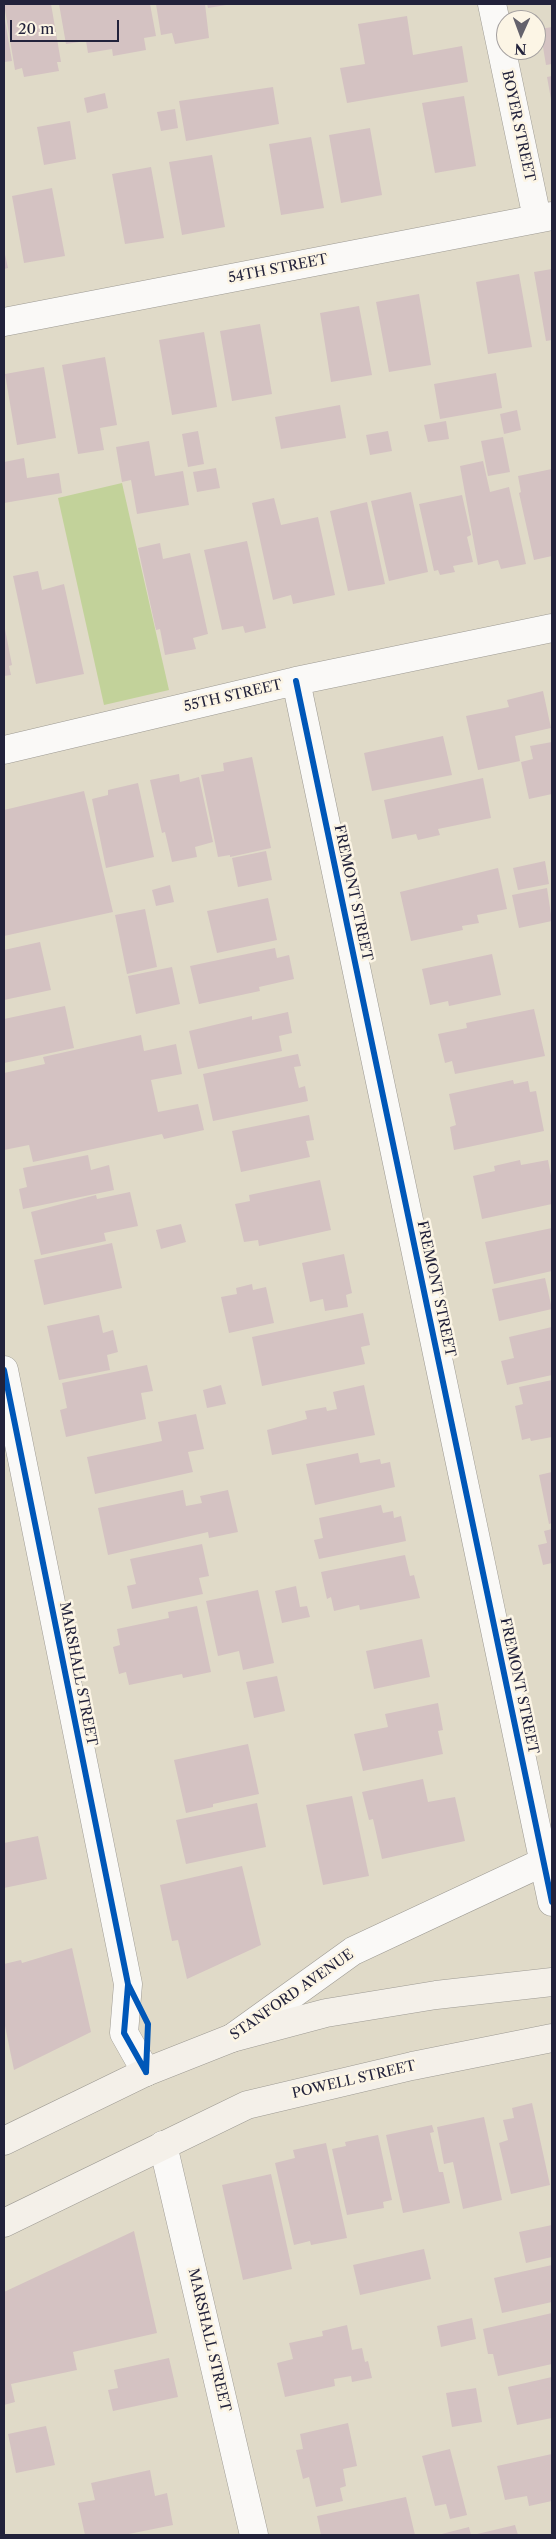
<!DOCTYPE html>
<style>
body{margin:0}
#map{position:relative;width:556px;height:2539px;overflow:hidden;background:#e0dac8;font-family:"Libre Caslon Text",serif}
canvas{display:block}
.frame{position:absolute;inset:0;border:5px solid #22223b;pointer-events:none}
.north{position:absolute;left:496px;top:10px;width:50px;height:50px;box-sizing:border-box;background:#fcf5e5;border:1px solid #a5a1a1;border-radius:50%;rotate:182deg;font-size:14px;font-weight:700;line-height:20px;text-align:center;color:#22223b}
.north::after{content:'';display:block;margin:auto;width:18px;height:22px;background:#64626c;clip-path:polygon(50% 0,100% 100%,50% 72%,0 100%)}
.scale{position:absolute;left:10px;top:20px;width:109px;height:22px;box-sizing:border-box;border:2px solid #22223b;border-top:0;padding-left:6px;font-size:15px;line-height:18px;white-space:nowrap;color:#22223b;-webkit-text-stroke:4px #fcf5e5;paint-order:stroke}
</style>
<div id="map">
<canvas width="556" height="2539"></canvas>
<div class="frame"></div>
<div class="north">N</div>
<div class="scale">20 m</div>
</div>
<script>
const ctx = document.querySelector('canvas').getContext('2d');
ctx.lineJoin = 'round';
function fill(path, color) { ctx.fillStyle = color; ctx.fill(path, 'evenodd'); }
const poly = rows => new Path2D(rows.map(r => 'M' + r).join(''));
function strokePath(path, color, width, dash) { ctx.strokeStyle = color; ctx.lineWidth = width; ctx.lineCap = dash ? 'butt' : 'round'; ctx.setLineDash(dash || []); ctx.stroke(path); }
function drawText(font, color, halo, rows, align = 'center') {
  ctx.font = font + ' "Libre Caslon Text",serif'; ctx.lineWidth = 5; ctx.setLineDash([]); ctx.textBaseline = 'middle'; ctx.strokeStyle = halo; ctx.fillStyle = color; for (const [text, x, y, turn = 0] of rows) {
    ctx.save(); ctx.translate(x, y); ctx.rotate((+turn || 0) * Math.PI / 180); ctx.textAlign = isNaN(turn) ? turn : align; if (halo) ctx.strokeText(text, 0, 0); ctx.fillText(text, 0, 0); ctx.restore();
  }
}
const green = poly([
 [122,483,169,690,104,705,58,498]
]);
const building = poly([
 [4,4,51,4,61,62,57,62,59,71,24,77,22,68,15,70],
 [59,4,150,4,156,36,144,38,146,50,113,56,112,49,88,53,86,41,66,44],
 [156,4,205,4,209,38,175,44,172,33,161,35],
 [207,4,226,4,226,5,208,8],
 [407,16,413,55,462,46,468,82,347,103,340,68,365,64,358,24],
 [5,20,12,61,4,62,4,21],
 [552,27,552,64,546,65,540,29],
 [552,76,552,99,551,99,547,77],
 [273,87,279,124,186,141,179,101],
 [105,93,108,108,87,113,84,98],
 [464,96,476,166,435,173,422,103],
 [175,109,178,128,161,131,157,112],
 [70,121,76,159,44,165,37,127],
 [370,128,382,195,341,203,329,135],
 [311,137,324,208,281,215,269,144],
 [212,155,225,227,182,235,169,162],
 [151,167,164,238,125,244,112,174],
 [52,188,65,256,24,263,12,196],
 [4,250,8,268,4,269],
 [552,269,552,340,546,341,534,272],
 [519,274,532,347,488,354,476,282],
 [419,294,431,365,389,372,376,302],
 [359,306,372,375,331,382,320,313],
 [260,324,272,394,232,401,220,331],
 [204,332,217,407,172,415,159,340],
 [105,357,117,425,100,428,104,450,78,454,62,365],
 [44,367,56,438,17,445,5,374],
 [496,373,502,408,440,419,434,384],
 [340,405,346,438,281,449,275,417],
 [517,410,521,430,504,434,500,414],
 [446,421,449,439,428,442,424,425],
 [198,431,204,464,188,467,182,434],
 [388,431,392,451,370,455,366,435],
 [503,437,510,472,488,476,481,441],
 [149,441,155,476,183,471,189,505,137,514,131,480,122,482,116,447],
 [24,458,27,478,59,473,62,493,4,503,4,462],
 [483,461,490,492,509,487,526,564,501,569,498,560,478,565,460,466],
 [216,468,220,488,197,492,193,472],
 [552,469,552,556,534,560,519,493,521,492,518,476],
 [411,492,428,572,389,581,371,501],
 [462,495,471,535,467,537,473,562,453,566,455,572,440,575,438,570,434,571,419,504],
 [274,498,281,525,318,517,335,595,293,604,291,595,273,600,252,503],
 [367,502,385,584,348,591,330,511],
 [247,541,266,628,245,633,243,626,222,630,204,550],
 [160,543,163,559,190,553,208,634,193,638,196,649,165,655,160,629,156,630,138,548],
 [38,571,42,590,64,584,84,674,36,684,13,576],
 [5,629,12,665,9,666,11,675,4,676],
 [543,691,551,728,515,736,520,761,478,770,466,716,509,707,507,700],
 [443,736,452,775,372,791,364,753],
 [552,742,552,794,529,799,521,762,533,759,530,746],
 [252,757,271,848,230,857,230,855,218,857,201,775,224,771,223,763],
 [179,774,180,782,199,777,213,842,195,847,197,857,172,862,165,832,162,833,150,780],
 [483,778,491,818,438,829,440,835,418,840,416,834,392,839,384,800],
 [138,783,154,857,106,868,92,799,108,795,108,790],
 [84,791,113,912,4,936,4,810],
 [266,851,272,880,238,887,232,858],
 [545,861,549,884,518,890,513,868],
 [498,868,507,909,477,915,479,923,462,926,463,930,411,941,400,892],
 [170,885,174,902,156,906,152,890],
 [547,888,552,921,519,928,512,895],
 [268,898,277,940,217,953,207,911],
 [145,909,157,967,127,974,115,915],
 [40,942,51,990,4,1000,4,950],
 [275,948,277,958,289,955,294,979,259,987,260,991,199,1004,190,966],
 [492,954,501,995,449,1006,448,1001,430,1005,422,969],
 [172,967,180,1004,136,1014,128,976],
 [65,1006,74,1048,4,1063,4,1019],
 [534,1009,545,1056,455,1074,452,1061,445,1063,438,1034,467,1028,466,1023],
 [288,1012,292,1033,279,1036,282,1051,198,1069,189,1031,252,1016,252,1020],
 [141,1035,144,1051,176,1044,182,1074,151,1080,158,1112,198,1104,204,1130,164,1139,162,1134,33,1162,29,1145,4,1150,4,1073,45,1064,43,1057],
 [298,1054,301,1066,294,1067,299,1088,305,1086,308,1101,213,1121,203,1074],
 [513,1080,514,1084,528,1081,530,1092,536,1091,544,1131,454,1150,450,1127,456,1125,449,1094],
 [309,1115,314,1140,306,1141,310,1157,241,1172,232,1131],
 [88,1155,91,1170,109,1165,114,1190,23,1209,19,1189,27,1187,23,1168],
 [520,1160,521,1165,548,1160,552,1181,552,1204,482,1219,473,1176,495,1171,494,1166],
 [320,1180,331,1230,259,1246,258,1240,244,1242,235,1204,250,1201,249,1195],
 [130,1192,138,1226,104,1233,106,1241,41,1255,31,1212,96,1195,97,1199],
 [181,1224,186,1242,161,1249,156,1230],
 [552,1228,552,1271,494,1284,485,1242],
 [112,1243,122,1288,44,1305,34,1260],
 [344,1254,352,1293,346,1295,348,1307,325,1311,323,1299,310,1302,302,1263],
 [545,1278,552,1309,499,1321,492,1289],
 [252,1284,253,1290,266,1287,274,1323,229,1333,221,1297,237,1294,236,1288],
 [363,1313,370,1345,361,1347,365,1364,262,1386,252,1337],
 [99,1315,103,1333,113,1330,118,1352,107,1355,110,1370,59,1380,47,1326],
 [552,1327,552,1375,507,1385,501,1361,514,1358,509,1337],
 [147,1365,153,1391,141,1393,146,1419,66,1437,60,1410,67,1408,62,1383],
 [552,1380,552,1437,531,1441,530,1438,522,1440,515,1406,523,1404,519,1387],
 [221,1385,226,1404,207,1408,203,1390],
 [364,1385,375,1435,272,1455,267,1430,307,1419,305,1411,326,1407,327,1411,337,1409,333,1392],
 [196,1414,204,1449,188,1452,193,1472,95,1494,87,1457,162,1441,158,1422],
 [358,1453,360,1463,380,1459,381,1464,390,1462,395,1487,315,1505,306,1464],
 [552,1472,552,1523,549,1524,539,1475],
 [183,1490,186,1506,202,1503,200,1496,228,1490,238,1532,209,1538,208,1532,108,1555,98,1508],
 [381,1505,383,1513,393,1511,394,1518,401,1516,406,1541,319,1559,314,1540,323,1538,319,1518],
 [552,1529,552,1563,543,1565,538,1545,547,1543,544,1531],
 [202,1544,209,1576,199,1578,203,1594,132,1609,127,1586,136,1584,130,1559],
 [405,1555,410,1576,414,1575,420,1598,360,1610,359,1605,334,1611,331,1597,327,1599,321,1572],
 [296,1586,300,1607,307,1606,310,1617,282,1623,275,1591],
 [258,1590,274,1663,243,1670,239,1651,218,1656,206,1601],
 [197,1606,211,1672,183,1678,182,1674,129,1685,126,1672,119,1674,113,1647,120,1645,117,1629,169,1618,168,1612],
 [422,1639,430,1677,374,1689,366,1651],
 [277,1676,285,1711,254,1718,246,1682],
 [438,1703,443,1730,438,1731,443,1754,363,1771,354,1734,388,1727,385,1714],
 [248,1744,259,1794,213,1804,213,1807,186,1813,174,1760],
 [423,1779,428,1802,455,1797,465,1841,382,1859,373,1819,369,1820,362,1792],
 [352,1796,369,1876,323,1885,306,1805],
 [257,1803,266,1847,186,1864,176,1820],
 [38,1836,47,1879,4,1888,4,1843],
 [242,1866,261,1945,187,1979,178,1940,172,1941,160,1885],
 [72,1948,91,2032,14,2070,4,2021,4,1964,21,1960,22,1963],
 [532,2103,550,2185,511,2194,499,2143,508,2140,503,2120,514,2118,512,2108],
 [484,2117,502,2200,463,2209,453,2162,444,2164,437,2127],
 [432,2125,434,2132,430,2133,439,2172,443,2172,450,2203,403,2213,386,2135],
 [378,2135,392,2200,383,2202,384,2208,347,2215,332,2149,346,2146,345,2142],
 [326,2143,347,2238,311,2245,310,2241,294,2245,275,2163,295,2158,293,2150],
 [271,2174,292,2269,243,2280,222,2185],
 [552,2225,552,2257,526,2263,519,2232],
 [134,2231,157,2333,73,2352,77,2370,11,2384,15,2402,4,2405,4,2292],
 [424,2249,431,2279,360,2295,353,2265],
 [552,2265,552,2302,502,2313,494,2278],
 [552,2313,552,2364,498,2376,493,2354,488,2354,483,2329],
 [472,2318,476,2339,441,2347,437,2326],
 [347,2325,352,2350,362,2348,365,2362,368,2361,372,2378,352,2382,351,2376,334,2379,335,2386,285,2397,277,2363,293,2359,289,2343,323,2336,322,2331],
 [169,2358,178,2397,113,2411,108,2390,118,2388,114,2370],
 [552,2377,552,2418,517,2425,508,2387],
 [476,2388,482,2422,452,2427,446,2393],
 [348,2423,357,2466,343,2469,346,2486,340,2488,343,2501,316,2507,309,2477,303,2479,296,2450,303,2449,300,2434],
 [46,2426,55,2465,16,2473,8,2434],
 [450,2449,467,2515,450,2519,446,2504,435,2506,422,2456],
 [552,2454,552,2501,529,2506,527,2496,505,2500,497,2466],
 [150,2470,155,2496,167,2493,173,2525,124,2535,85,2535,78,2503,95,2500,91,2483],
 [406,2497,415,2535,321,2535,317,2516],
 [515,2525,518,2535,473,2535],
 [469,2527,471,2535,438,2535]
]);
const street = poly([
 [492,4,537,218],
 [4,322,552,216],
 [296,681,552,1902],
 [4,750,296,681,552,628],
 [4,1370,128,1984,124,2033,146,2072],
 [232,2038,353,1951,552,1858],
 [163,2145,254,2535]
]);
const secondary = poly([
 [4,2141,146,2072,232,2038,326,2013,436,1995,552,1982],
 [4,2223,247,2105,412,2066,552,2038]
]);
const cycleway = poly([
 [296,681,552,1902],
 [4,1370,128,1984,148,2024,146,2072],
 [128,1985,124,2033,146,2072]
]);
const streetNames = [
 ["BOYER STREET",518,126,78],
 ["54TH STREET",278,269,-11],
 ["55TH STREET",233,696,-13],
 ["FREMONT STREET",353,893,78],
 ["FREMONT STREET",436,1289,78],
 ["MARSHALL STREET",78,1674,79],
 ["FREMONT STREET",519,1686,78],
 ["STANFORD AVENUE",292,1995,-35],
 ["POWELL STREET",354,2080,-13],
 ["MARSHALL STREET",209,2340,77]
];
fill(green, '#c2d29a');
fill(building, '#d4c2c2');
strokePath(street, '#9d9a93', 29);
strokePath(secondary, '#9d9a93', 29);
strokePath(street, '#faf9f7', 28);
strokePath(secondary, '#f4f0e9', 28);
strokePath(cycleway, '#0057b8', 6);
drawText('14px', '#22223b', '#fcf5e5', streetNames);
</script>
